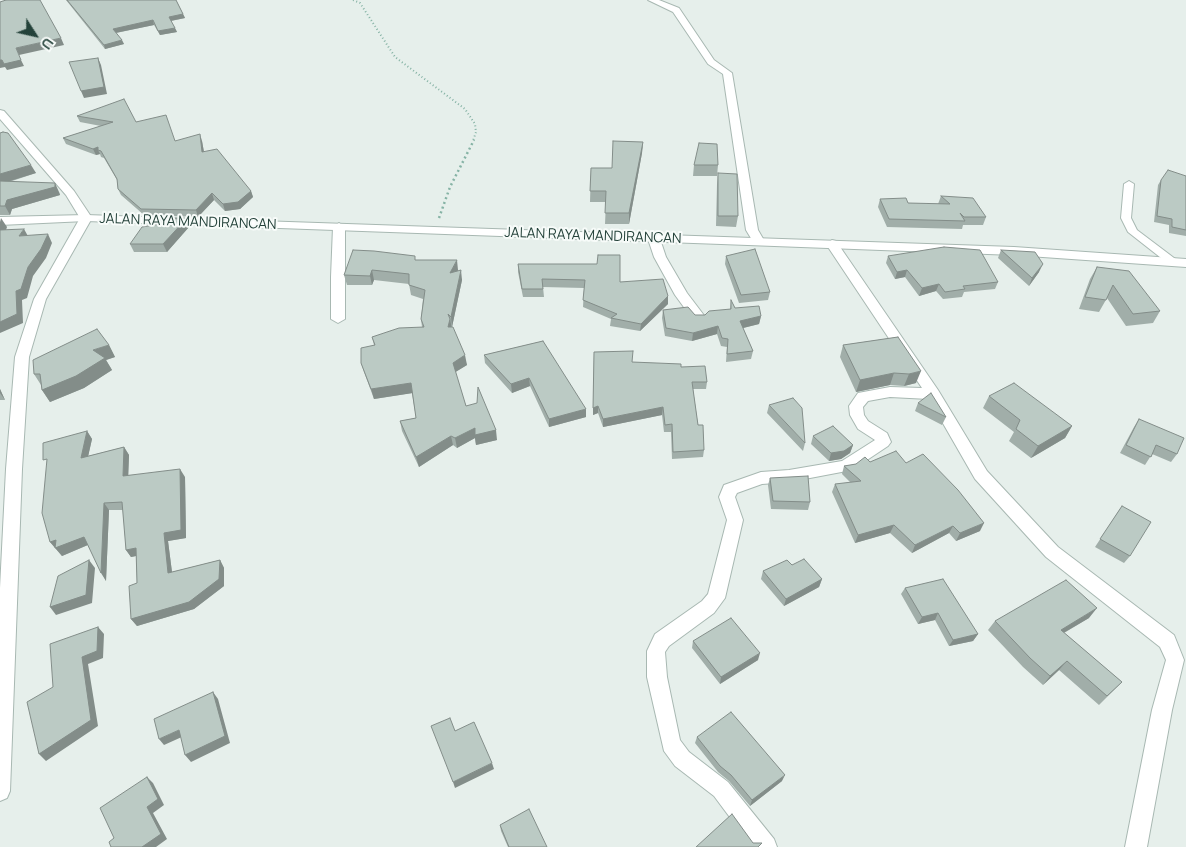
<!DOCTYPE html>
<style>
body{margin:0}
#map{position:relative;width:1186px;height:847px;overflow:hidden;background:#e6efeb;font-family:Manrope,sans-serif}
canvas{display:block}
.north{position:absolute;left:10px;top:10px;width:50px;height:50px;-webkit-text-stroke:4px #f7fbf9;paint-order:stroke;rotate:125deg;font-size:14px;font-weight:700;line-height:20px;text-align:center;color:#24423a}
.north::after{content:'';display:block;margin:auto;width:18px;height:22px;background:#24423a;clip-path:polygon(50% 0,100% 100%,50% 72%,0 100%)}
</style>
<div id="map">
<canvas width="1186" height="847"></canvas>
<div class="north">U</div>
</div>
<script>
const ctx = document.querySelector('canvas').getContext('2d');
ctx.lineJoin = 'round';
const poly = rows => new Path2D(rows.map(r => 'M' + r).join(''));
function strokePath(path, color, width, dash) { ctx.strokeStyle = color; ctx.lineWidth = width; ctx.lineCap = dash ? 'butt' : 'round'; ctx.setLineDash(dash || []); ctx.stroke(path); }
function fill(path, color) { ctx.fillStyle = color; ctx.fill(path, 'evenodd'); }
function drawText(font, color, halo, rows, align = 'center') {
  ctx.font = font + ' Manrope,sans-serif'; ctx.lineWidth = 4; ctx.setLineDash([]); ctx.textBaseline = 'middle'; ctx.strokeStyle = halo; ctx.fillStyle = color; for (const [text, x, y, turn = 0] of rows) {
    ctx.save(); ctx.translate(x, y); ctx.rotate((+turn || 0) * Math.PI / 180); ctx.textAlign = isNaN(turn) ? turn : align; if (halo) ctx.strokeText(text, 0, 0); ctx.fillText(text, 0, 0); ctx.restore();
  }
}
const pathFar1 = poly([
 [353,0,360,3,395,57,465,109,475,124,476,132,473,141]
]);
const path = poly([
 [439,218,450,187,474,140]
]);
const service = poly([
 [1129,181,1134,184,1131,218,1137,230,1178,261,1179,263,1178,265,1170,265,1128,232,1121,218,1124,184,1129,181]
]);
const minor = poly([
 [648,0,659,0,679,8,714,60,732,73,758,230,765,242,763,245,755,245,746,230,723,74,708,64,673,12,648,0],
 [0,110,4,111,74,191,92,218,46,299,29,357,22,469,10,791,7,798,0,801,0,588,6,469,15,357,34,299,80,218,66,195,0,119,0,110],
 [339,223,345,227,345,319,338,323,331,319,331,277,333,227,339,223],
 [654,235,660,239,666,257,687,293,706,318,704,321,694,321,675,295,654,257,648,239,654,235],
 [832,240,836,241,938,390,987,471,1058,547,1174,635,1184,660,1172,710,1147,847,1125,847,1152,710,1166,660,1160,647,1046,557,975,479,929,399,890,397,868,401,863,407,864,415,868,421,887,433,891,442,888,446,852,470,789,482,762,484,737,493,735,497,743,520,725,598,714,613,669,646,665,652,667,677,680,740,689,752,728,782,774,839,777,847,752,847,714,796,675,766,664,751,647,677,647,651,655,634,702,601,708,594,727,520,719,497,724,485,761,472,789,470,842,461,875,440,858,429,850,415,849,406,858,393,890,387,922,388,826,244,832,240]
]);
const tertiary = poly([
 [86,215,1014,247,1186,259,1186,267,1014,255,721,244,86,221,0,225,0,217,86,215]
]);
const wall = poly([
 [66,0,176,0,185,18,171,21,177,32,160,35,154,25,116,33,124,44,105,49],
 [77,116,136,122,175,141,202,141,204,152,251,191,253,197,240,209,225,211,214,200,198,217,144,215,121,195,118,189,117,180,104,158,101,157,100,154,96,155,66,144,63,138,101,126,80,122],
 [0,133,36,173,9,182,59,192,60,195,12,209,10,215,0,215],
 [643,142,642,153,629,224,605,224,606,202,590,202,591,168,612,168],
 [694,165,718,165,717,176,693,176],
 [718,173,738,216,736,227,716,226,717,184],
 [1186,176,1186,236,1169,233,1169,225,1154,222,1158,185,1161,180],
 [941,196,986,217,983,225,963,225,962,229,887,227,878,207,880,199,908,203,938,204],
 [153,218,186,219,189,227,167,252,134,252,130,244,156,224],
 [1001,250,1039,272,1029,286,998,258],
 [726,256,770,292,768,300,739,303,725,264],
 [888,256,998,282,995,289,964,292,962,297,943,299,936,291,919,296,905,277,895,279,886,263],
 [416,260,458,270,458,271,462,280,452,327,451,325,467,365,455,372,466,406,497,440,476,445,475,438,457,448,453,445,419,467,402,431,400,421,416,418,412,393,374,399,364,372,361,363,374,345,372,337,422,327,421,319,423,299,411,295,409,284,374,280,372,285,347,285,344,275],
 [518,264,620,282,668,304,640,331,610,326,611,319,583,307,584,288,543,287,544,297,523,297,518,272],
 [1097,267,1160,311,1153,323,1126,326,1107,298,1099,312,1079,309,1090,279],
 [731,300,735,308,761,316,759,324,743,328,753,351,751,359,726,362,727,347,721,346,717,334,692,341,665,336,662,318,663,310,695,315,705,315,730,309],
 [898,337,916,383,904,386,890,385,856,392,840,357,843,345],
 [543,341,586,417,549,427,530,386,512,393,485,363,484,355],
 [109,345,115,357,106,360,112,370,84,388,50,402,42,390,41,385,34,374],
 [594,352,632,362,681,367,707,382,706,389,693,389,698,425,704,450,703,457,672,459,671,432,664,432,662,415,603,427,598,413,593,415],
 [0,389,5,400,0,400],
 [989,396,1072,426,1065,438,1031,458,1009,441,1014,432,983,408],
 [918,403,946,417,942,425,915,411],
 [769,405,805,443,803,451,767,413],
 [1139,419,1177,454,1171,462,1152,454,1145,465,1120,453,1134,427],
 [87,431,92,439,88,456,124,447,129,455,128,475,185,477,186,538,168,541,172,572,220,560,224,568,224,586,194,609,137,626,131,619,137,583,136,556,131,557,126,550,123,510,109,510,106,581,88,545,62,556,50,542],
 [813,436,853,445,850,453,841,459,829,461,811,444],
 [870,462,906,463,980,531,956,541,949,533,912,553,890,533,855,543,832,492,835,484,851,483,842,474,844,466],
 [770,478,810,502,808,510,771,509,768,485],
 [1122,506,1130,556,1124,563,1095,547],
 [792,565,822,579,819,587,784,606,761,579,763,571],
 [905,588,978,634,973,641,949,646,935,620,918,624,901,594],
 [1089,618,1064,633,1122,682,1099,705,1059,670,1043,685,1023,667,988,630,995,621],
 [693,641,758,660,720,684,692,648],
 [697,737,782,781,750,806,729,781,718,772,695,743],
 [500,825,547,847,508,847,501,831]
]);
const shadedWall = poly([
 [183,14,185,18,170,21,169,17],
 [153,20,154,25,115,33,113,29],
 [175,28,177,32,160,35,158,31],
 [61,38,64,45,19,55,16,48],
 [122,40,124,44,105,49,104,45],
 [98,58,101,65,107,94,84,98,81,91],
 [0,60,21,60,24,66,7,70,5,67,0,68],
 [200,134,202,141,205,158,202,152],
 [643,142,642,153,629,224,629,213],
 [98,147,98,150,100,154,96,155,93,149],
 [31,165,36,173,0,184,0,174],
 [55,183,59,192,60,195,12,209,10,215,5,206,7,200],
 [251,191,253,197,240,209,225,211,223,204],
 [212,193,214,200,198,217,196,210],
 [1,218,7,227,3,239,0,235,0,222],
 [186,219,189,227,167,252,163,244],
 [24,229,29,238,19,236],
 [48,234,52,243,46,258,33,276,27,298,22,300,23,323,0,333,0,322,28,267],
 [457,260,458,270,452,283,450,273],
 [1043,264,1039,272,1029,286,1032,278],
 [372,270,374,280,372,285,370,276],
 [461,270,462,280,452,327,451,317],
 [907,270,905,277,895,279,897,272],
 [939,284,936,291,919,296,922,288],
 [668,296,668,304,640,331,641,324],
 [761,316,759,324,739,329,740,321],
 [450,319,452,329,448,327],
 [718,326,717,334,692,341,693,333],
 [109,345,115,357,106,360,112,370,84,388,50,402,42,390,93,350],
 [465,355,467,365,454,373,453,363],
 [921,371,916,383,904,386,909,374],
 [894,373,890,385,856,392,860,380],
 [529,378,530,386,512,393,511,384],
 [411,383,413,393,374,399,371,389],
 [0,389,5,400,0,393],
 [598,406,598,413,593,415,593,408],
 [663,407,662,415,603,427,603,419],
 [586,409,586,417,549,427,549,419],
 [1072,426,1065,438,1031,458,1038,446],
 [475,428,496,430,497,440,476,445,475,438,457,448,455,438],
 [87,431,92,439,86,466,81,458],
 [451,436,453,445,419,467,416,457],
 [853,445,850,453,841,459,829,461,831,453],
 [124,447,129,455,128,484,123,476],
 [180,469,185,477,186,538,168,541,173,580,168,573,164,533],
 [104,503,109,510,106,581,101,573],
 [984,523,980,531,956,541,960,533],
 [894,525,890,533,855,543,858,535],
 [953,526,949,533,912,553,915,545],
 [84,537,90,544,62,556,50,542,56,540],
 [136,548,141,555,131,557,126,550],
 [89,560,95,568,92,603,56,615,50,607],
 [220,560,224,568,224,586,194,609,137,626,131,619],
 [822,579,819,587,784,606,786,599],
 [1097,608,1089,618,1053,639,1061,630],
 [938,613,935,620,918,624,922,617],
 [98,627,104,634,103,658,88,664,98,726,46,761,39,754,82,657],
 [978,634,973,641,949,646,953,640],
 [760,653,758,660,720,684,721,677],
 [1067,661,1059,670,1043,685,1050,676],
 [213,692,218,699,230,743,191,762,185,755],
 [179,730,184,736,164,745,159,739],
 [492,763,494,769,455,788,453,782],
 [785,775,782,781,750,806,752,800],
 [147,777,153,783,164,805,153,813,167,839,156,847,142,847]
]);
const building = poly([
 [6,0,40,0,61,38,16,48,21,60,4,64,2,60,0,60,0,2,6,0],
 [67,0,176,0,183,14,169,17,175,28,158,31,153,20,113,29,122,40,104,45,67,0],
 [98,58,104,87,81,91,69,62,98,58],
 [124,99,136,122,166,115,175,141,200,134,202,152,217,149,251,191,238,202,223,204,212,193,196,210,141,209,118,189,117,179,101,151,98,150,98,147,93,149,63,138,113,122,77,116,124,99],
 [3,132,8,133,31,165,0,174,0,133,3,132],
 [613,141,643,142,629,213,605,213,606,191,590,191,591,168,612,168,613,141],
 [699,143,717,144,718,165,694,165,699,143],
 [1168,170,1186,176,1186,230,1172,227,1172,219,1157,216,1161,180,1168,170],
 [718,173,737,174,738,216,718,216,718,173],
 [0,181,55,183,55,187,7,200,5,206,0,206,0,181],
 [941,196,973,198,986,217,964,217,960,213,965,221,889,219,880,199,906,198,908,203,950,204,941,196],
 [153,218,186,219,163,244,130,244,142,227,160,224,153,218],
 [24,229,19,236,48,234,41,249,28,267,21,289,16,291,17,314,0,322,0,230,24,229],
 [944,247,980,250,998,282,963,286,965,289,945,292,939,284,922,288,907,270,897,272,888,256,944,247],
 [755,249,770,292,741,295,726,256,755,249],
 [353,250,374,251,415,256,415,260,457,260,450,273,461,270,451,317,448,314,450,319,448,327,453,327,465,355,453,363,466,406,477,403,478,387,496,430,475,435,475,428,455,438,451,436,416,457,400,421,416,418,411,383,371,389,361,363,361,348,375,345,372,337,399,328,424,327,421,319,425,290,409,285,409,274,372,270,370,276,344,275,353,250],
 [1001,250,1035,252,1043,264,1032,278,1001,250],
 [598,255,620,255,620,282,663,279,668,296,641,324,611,318,617,314,583,300,585,280,542,279,543,289,522,289,518,264,597,264,598,255],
 [1097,267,1129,271,1160,311,1133,314,1113,285,1106,300,1085,297,1097,267],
 [731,300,735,308,759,306,761,316,740,321,753,351,727,354,728,339,722,338,718,326,693,333,666,328,663,310,688,307,695,315,705,315,709,311,731,309,731,300],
 [97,329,109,345,93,350,105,358,76,376,42,390,40,374,34,374,33,360,97,329],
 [898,337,921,371,909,374,894,373,860,380,843,345,898,337],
 [543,341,586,409,549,419,529,378,511,384,484,355,543,341],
 [633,351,632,362,681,364,681,367,705,366,707,382,692,382,698,425,703,425,704,450,673,452,672,424,665,425,663,407,603,419,598,406,593,408,594,352,633,351],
 [1014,383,1072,426,1038,446,1016,429,1020,420,989,396,1014,383],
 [931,393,946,417,918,403,931,393],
 [793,398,802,408,805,443,769,405,793,398],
 [1139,419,1184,438,1177,454,1156,445,1151,457,1126,445,1139,419],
 [833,426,853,445,844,451,831,453,813,436,833,426],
 [87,431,81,458,124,447,123,476,180,469,181,530,164,533,168,573,220,560,219,579,189,602,131,619,129,586,137,583,136,548,126,550,122,502,104,503,101,573,84,537,55,548,56,540,50,542,42,513,47,459,43,460,43,443,87,431],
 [896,451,906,463,923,454,958,490,984,523,960,533,953,526,915,545,894,525,858,535,835,484,861,481,844,466,856,464,865,457,870,462,896,451],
 [808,476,810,502,773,501,770,478,808,476],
 [1122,506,1151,522,1130,556,1100,539,1122,506],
 [804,559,822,579,786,599,763,571,787,560,792,565,804,559],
 [89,560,86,595,50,607,58,576,89,560],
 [943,579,978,634,953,640,938,613,922,617,905,588,943,579],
 [1066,580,1097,608,1061,630,1122,682,1107,696,1067,661,1050,676,1030,658,995,621,1066,580],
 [731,618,760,653,721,677,693,641,731,618],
 [98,627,97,651,82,657,91,720,39,754,27,702,53,687,50,644,98,627],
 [213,692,225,736,185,755,179,730,159,739,154,719,213,692],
 [731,712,785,775,752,800,731,775,720,766,697,737,731,712],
 [450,718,455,731,474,722,492,763,453,782,431,726,450,718],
 [147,777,158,799,147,807,161,834,142,847,111,847,109,842,114,838,100,808,147,777],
 [529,809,547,847,509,847,500,825,529,809],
 [732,814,753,843,762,843,758,847,696,847,732,814]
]);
const farStreetnames = [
 ["JALAN RAYA MANDIRANCAN",188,222,2],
 ["JALAN RAYA MANDIRANCAN",593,236,2]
];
strokePath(service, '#a8b8b2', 2);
strokePath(minor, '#a8b8b2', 2);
strokePath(tertiary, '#a8b8b2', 2);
strokePath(pathFar1, '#86b3a5', 2, [1, 2.5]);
strokePath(path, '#86b3a5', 2.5, [2, 3]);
fill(service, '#fff');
fill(minor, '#fff');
fill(tertiary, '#fff');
fill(wall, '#a1aea9');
fill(shadedWall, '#838d89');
fill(building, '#bbcac4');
strokePath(building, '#838d89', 1);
drawText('14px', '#24423a', '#f7fbf9', farStreetnames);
</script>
